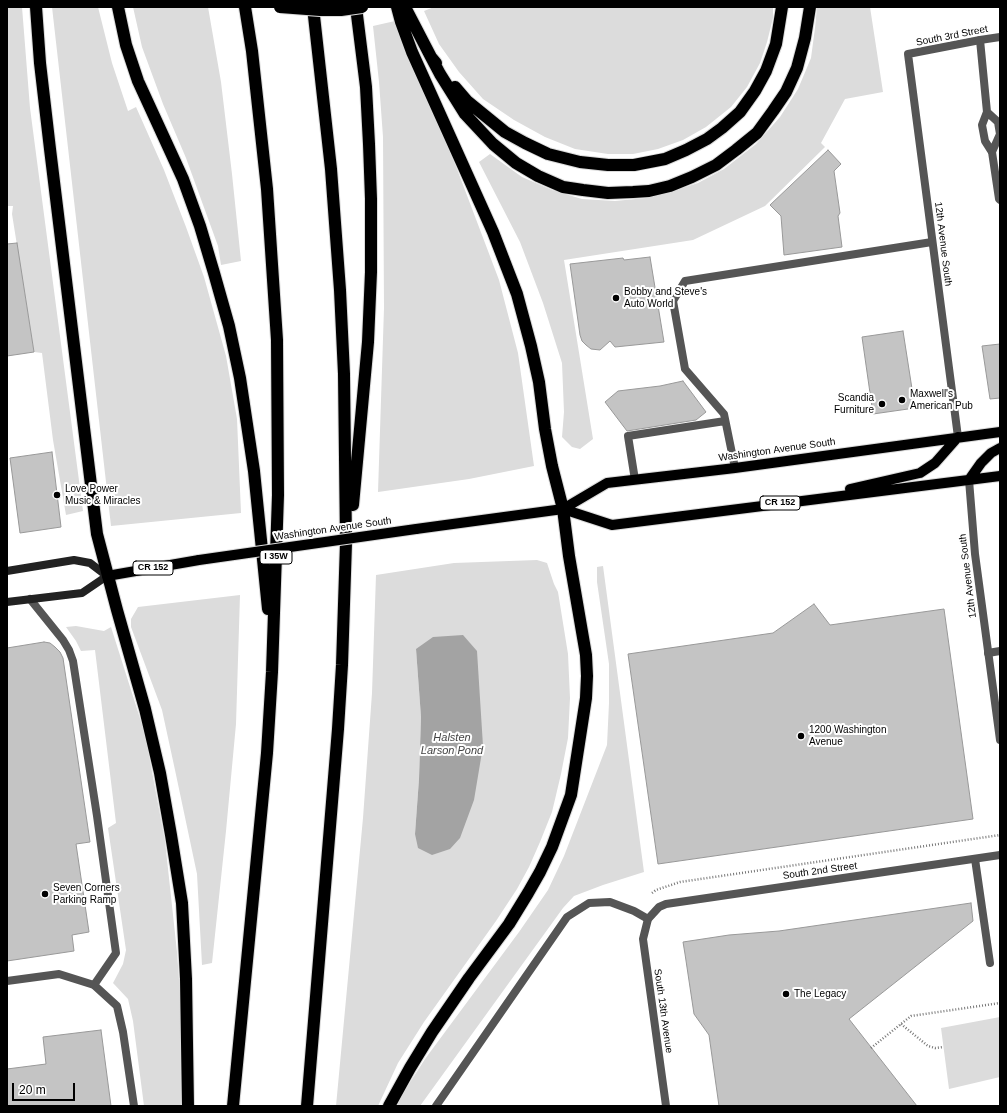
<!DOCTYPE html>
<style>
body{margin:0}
#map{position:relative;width:1007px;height:1113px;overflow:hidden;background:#fff;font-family:Helvetica,sans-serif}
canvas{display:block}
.frame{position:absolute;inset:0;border:8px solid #000;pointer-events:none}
.scale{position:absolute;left:12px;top:1083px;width:63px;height:18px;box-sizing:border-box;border:2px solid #000;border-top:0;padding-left:5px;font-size:12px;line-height:14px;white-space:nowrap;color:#000;-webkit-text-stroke:3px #fff;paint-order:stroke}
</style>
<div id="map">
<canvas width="1007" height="1113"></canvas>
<div class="frame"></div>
<div class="scale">20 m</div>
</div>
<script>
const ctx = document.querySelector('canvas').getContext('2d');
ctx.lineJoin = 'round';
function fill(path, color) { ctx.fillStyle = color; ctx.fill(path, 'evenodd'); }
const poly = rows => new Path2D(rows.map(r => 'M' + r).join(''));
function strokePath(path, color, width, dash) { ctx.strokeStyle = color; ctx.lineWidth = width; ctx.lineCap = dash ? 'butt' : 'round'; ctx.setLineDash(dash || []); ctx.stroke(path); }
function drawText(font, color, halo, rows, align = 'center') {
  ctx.font = font + ' Helvetica,sans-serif'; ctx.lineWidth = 4; ctx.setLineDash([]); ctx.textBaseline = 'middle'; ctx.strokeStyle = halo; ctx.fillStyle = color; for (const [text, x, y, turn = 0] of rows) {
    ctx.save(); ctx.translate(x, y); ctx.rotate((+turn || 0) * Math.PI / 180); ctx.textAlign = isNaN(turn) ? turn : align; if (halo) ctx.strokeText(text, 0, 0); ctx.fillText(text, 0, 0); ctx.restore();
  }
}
const green = poly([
 [7,7,22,7,30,108,83,511,66,515,53,440,42,353,34,352,12,214,13,206,7,206],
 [52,7,98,7,112,63,128,111,136,107,164,170,186,227,204,277,226,356,237,419,241,513,111,526],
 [133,7,208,7,221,82,232,174,241,261,221,265,218,246,186,158,163,104,142,47],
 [434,7,773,7,773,18,767,42,760,63,747,87,731,107,706,127,683,140,658,149,633,154,608,154,575,149,545,137,514,120,483,99,459,72,439,44,424,11],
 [817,7,870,7,883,92,845,99,821,143,825,147,765,206,693,240,564,260,593,439,580,449,572,447,562,437,564,412,562,363,543,303,520,242,479,162,490,154,522,177,552,190,582,199,615,201,646,198,670,192,698,183,724,169,756,144,780,117,798,89,811,58,815,28],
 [395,21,457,169,499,280,518,353,534,466,469,479,378,492,384,308,383,137,379,82,373,26],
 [537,560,547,563,554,584,558,592,568,654,570,698,568,738,561,774,552,812,540,842,529,867,517,889,496,921,424,1022,398,1063,378,1106,336,1106,363,818,372,693,376,575,454,563],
 [416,649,483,746,415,834,419,779,421,717],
 [603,566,644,872,603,885,574,896,563,908,420,1106,397,1106,400,1098,425,1059,519,932,548,890,564,856,607,745,609,703,609,664,597,582,597,567],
 [240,595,236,724,226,831,212,963,202,965,197,874,175,770,162,710,131,627,131,619,138,607],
 [76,626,104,631,111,627,145,734,165,841,177,952,182,1021,183,1106,144,1106,133,1021,128,999,113,983,123,964,126,950,108,828,116,823,95,650,81,651,76,641,66,627],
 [1000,1017,1000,1077,949,1089,941,1028]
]);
const water = poly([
 [463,635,477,651,483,746,474,800,460,838,450,849,432,855,418,848,415,834,419,779,421,717,416,649,433,637]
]);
const building = poly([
 [828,150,841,164,834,171,840,213,838,216,842,247,784,255,781,216,770,205,828,150],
 [17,243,34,352,7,356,7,244,17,243],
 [650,257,664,342,615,347,610,341,600,350,591,349,586,345,582,341,580,335,570,264,623,258,624,260,650,257],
 [903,331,915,408,873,414,862,337,903,331],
 [1000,344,1000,398,990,399,982,346,1000,344],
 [683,381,706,412,696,420,627,431,605,402,618,391,660,386,683,381],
 [52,452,61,527,20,533,10,458,52,452],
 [814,604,830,625,944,609,973,819,658,864,628,654,773,633,814,604],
 [44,642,50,643,55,647,60,652,63,658,90,842,76,844,89,932,72,935,74,951,7,961,7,648,44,642],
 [971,903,973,921,849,1019,917,1106,719,1106,709,1035,694,1014,685,954,683,942,729,935,779,931,971,903],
 [101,1030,111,1106,7,1106,7,1069,46,1064,43,1037,101,1030]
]);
const path = poly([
 [652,893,656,890,680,882,1000,835],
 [901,1024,928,1046,935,1048,943,1047],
 [871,1048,911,1016,1000,1003]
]);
const lane = poly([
 [980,40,987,112,982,125,985,141,992,152,999,199,1000,200],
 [987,112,998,122,1000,134,992,152],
 [735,468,724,414,685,369,673,301,685,281,932,242],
 [635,480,628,436,725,421],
 [30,599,63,640,69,650,73,661,97,816,116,953,94,985],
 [988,653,1000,651],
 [975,859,990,963],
 [436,1106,567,917,589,903,610,902,634,911,648,919]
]);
const street = poly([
 [958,437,908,54,980,40,1000,37],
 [969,480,975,554,1000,740],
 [7,981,59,974,94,985,117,1006,123,1032,134,1106],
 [666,1106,643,939,648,919,659,907,666,904,1000,855]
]);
const secondary = poly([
 [7,571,74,560,90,563,107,576,82,593,7,602]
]);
const primary = poly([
 [969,480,981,463,991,453,1000,448],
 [850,489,920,473,935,463,958,437],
 [563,509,612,525,1000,476],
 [416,529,563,509,607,483,735,468,1000,432],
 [107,576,199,560]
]);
const highway = poly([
 [36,7,40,63,50,149,97,534,117,610,145,709,160,773,171,835,182,903,186,979,188,1106],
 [118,7,126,45,138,81,183,179,200,226,214,273,229,326,240,378,254,471,268,609],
 [405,7,431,57,436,63],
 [431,57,440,74,465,114,493,144,516,163,538,176,563,187,583,190,608,193,633,192,649,191,670,186,692,177,716,165,736,150,757,133,773,111,786,92,797,68,805,38,810,7],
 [455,87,467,101,505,132,525,143,548,154,580,162,608,165,634,165,665,159,686,150,707,139,722,128,740,112,755,91,766,71,776,44,782,7],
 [353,505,368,342,371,272,371,199,369,144,366,87,356,7],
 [233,1106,267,753,272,672,278,495,277,340,267,189,252,51,245,7],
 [307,1106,338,729,342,665,346,543,344,374,340,290,331,169,313,7],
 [389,1106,410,1068,432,1032,469,978,509,924,528,893,540,872,552,847,571,795,586,698,587,676,586,655,569,556,563,509,552,466,545,429,539,382,531,346,517,294,493,232,412,52,401,22,397,7]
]);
const primaryBridge = poly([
 [199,560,416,529]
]);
const highwayBridge = poly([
 [280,7,320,10,341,10,362,7]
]);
const markers = [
 [616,298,4,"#000"],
 [902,400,4,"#000"],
 [882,404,4,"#000"],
 [57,495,4,"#000"],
 [801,736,4,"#000"],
 [45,894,4,"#000"],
 [786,994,4,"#000"]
];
const shields = [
 [780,503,40],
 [276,557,32],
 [153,568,40]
];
const shieldNames = [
 ["CR 152",780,503],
 ["I 35W",276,557],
 ["CR 152",153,568]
];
const streetNames = [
 ["South 3rd Street",952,36,-11],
 ["12th Avenue South",943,244,83],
 ["Washington Avenue South",777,450,-8],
 ["Washington Avenue South",333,529,-8],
 ["12th Avenue South",968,576,-97],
 ["South 2nd Street",820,871,-8],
 ["South 13th Avenue",663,1011,82]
];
const poiNames = [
 ["Bobby and Steve's",624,292],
 ["Auto World",624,304],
 ["Maxwell's",910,394],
 ["American Pub",910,406],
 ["Scandia",874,398,"right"],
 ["Furniture",874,410,"right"],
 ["Love Power",65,489],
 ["Music & Miracles",65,501],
 ["1200 Washington",809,730],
 ["Avenue",809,742],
 ["Seven Corners",53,888],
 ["Parking Ramp",53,900],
 ["The Legacy",794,994]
];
const waterNames = [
 ["Halsten",452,738],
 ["Larson Pond",452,751]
];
fill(green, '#dcdcdc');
fill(water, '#a3a3a3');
fill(building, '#c4c4c4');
strokePath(building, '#999', 1);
strokePath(primary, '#dbdbdb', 12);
strokePath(highway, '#dbdbdb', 14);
strokePath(path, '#777', 2.5, [1, 2]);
strokePath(lane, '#555', 8);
strokePath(street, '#555', 8);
strokePath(secondary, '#222', 8);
strokePath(primary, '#000', 10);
strokePath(highway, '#000', 12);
strokePath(primaryBridge, '#dbdbdb', 12, []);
strokePath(highwayBridge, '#dbdbdb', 14, []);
strokePath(primaryBridge, '#000', 10);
strokePath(highwayBridge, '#000', 12);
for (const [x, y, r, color] of markers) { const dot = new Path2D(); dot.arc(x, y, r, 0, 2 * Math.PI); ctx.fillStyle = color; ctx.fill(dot); strokePath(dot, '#fff', 1.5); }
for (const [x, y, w] of shields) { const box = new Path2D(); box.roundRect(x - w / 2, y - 7, w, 14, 3); ctx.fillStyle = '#fff'; ctx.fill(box); strokePath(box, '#000', 1); }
drawText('bold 9px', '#000', null, shieldNames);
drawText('10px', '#000', '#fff', streetNames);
drawText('10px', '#000', '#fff', poiNames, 'left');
drawText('italic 11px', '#444', '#fff', waterNames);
</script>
